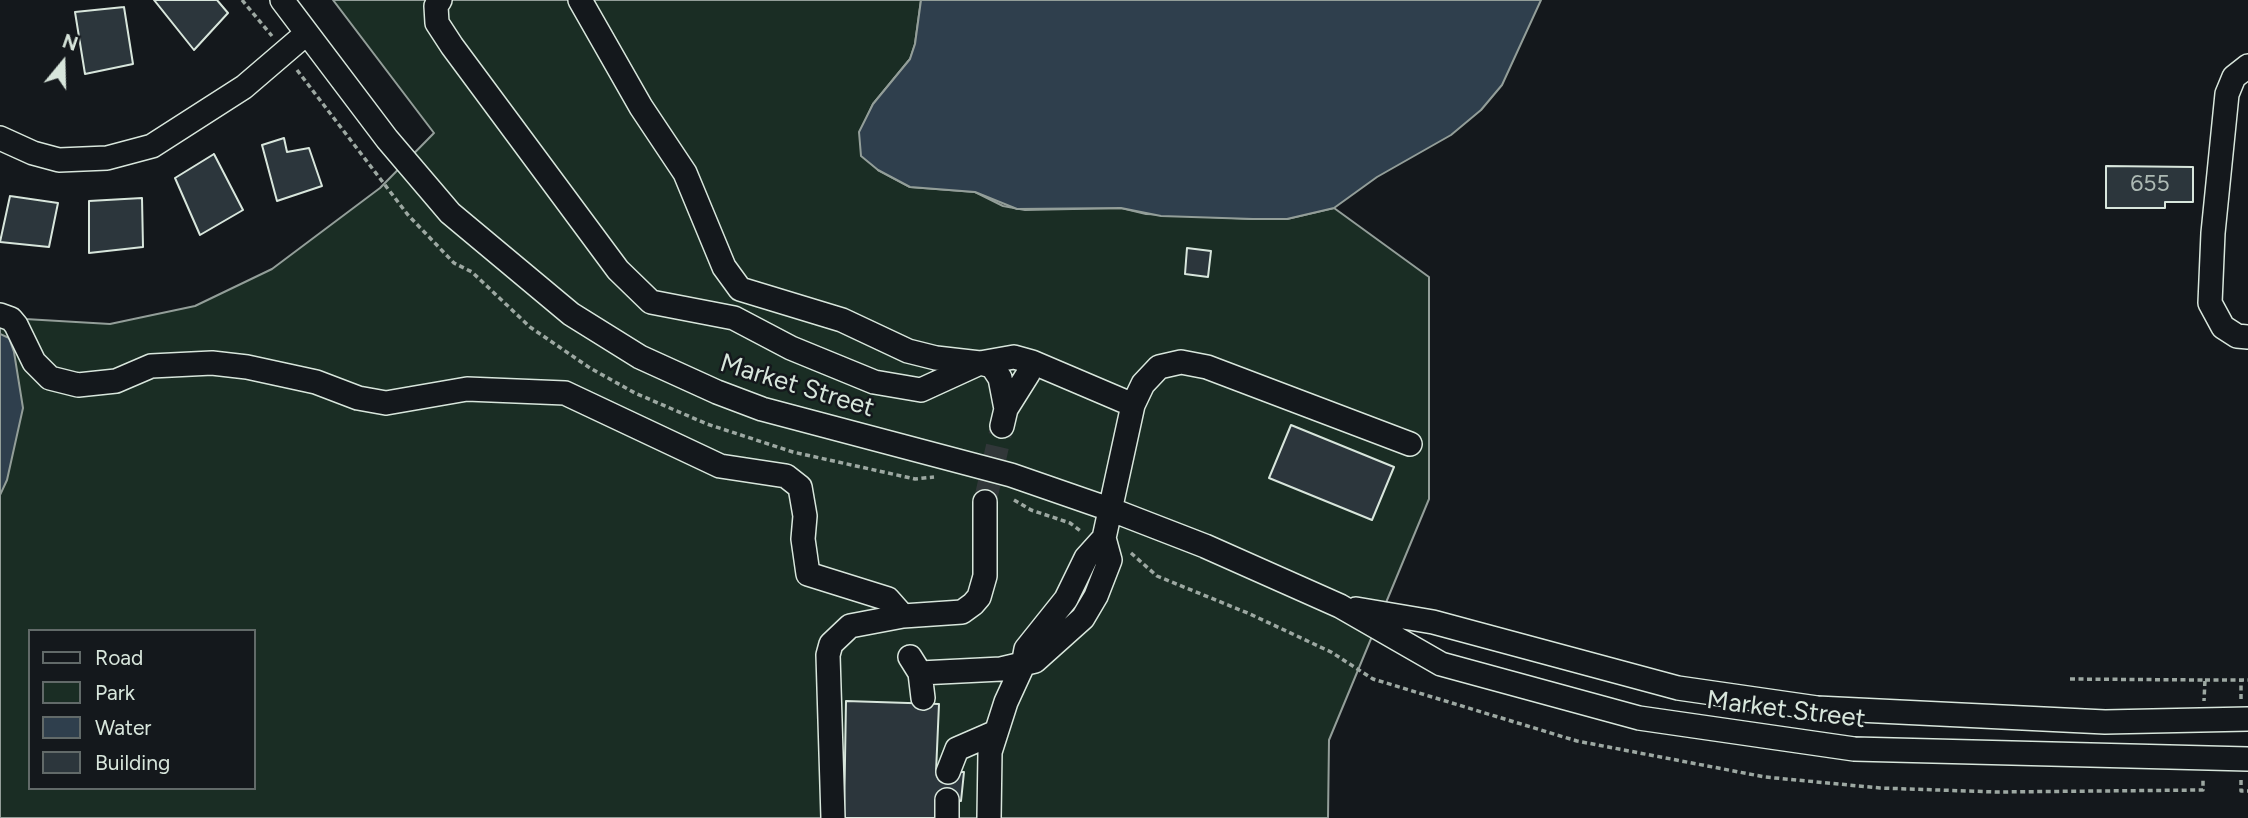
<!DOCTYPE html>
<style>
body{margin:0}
#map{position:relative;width:2248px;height:818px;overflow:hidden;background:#14181c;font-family:Figtree,sans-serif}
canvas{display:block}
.legend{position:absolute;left:28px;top:629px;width:228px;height:161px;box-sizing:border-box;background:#14181c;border:2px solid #626a69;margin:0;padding:9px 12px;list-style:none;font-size:21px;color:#d8e6dc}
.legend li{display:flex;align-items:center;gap:14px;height:35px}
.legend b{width:35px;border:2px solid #626a69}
.north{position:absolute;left:28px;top:28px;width:70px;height:70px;-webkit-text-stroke:5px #14181c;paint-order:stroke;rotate:19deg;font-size:19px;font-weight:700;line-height:28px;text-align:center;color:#d8e6dc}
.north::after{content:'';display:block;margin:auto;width:24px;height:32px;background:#d8e6dc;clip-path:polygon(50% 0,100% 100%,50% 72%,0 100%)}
</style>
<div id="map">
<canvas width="2248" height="818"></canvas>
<ul class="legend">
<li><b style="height:9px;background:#14181c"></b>Road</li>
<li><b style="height:19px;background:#1a2d24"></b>Park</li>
<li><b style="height:19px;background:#2f3f4d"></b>Water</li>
<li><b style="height:19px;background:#2c363c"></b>Building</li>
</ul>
<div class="north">N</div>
</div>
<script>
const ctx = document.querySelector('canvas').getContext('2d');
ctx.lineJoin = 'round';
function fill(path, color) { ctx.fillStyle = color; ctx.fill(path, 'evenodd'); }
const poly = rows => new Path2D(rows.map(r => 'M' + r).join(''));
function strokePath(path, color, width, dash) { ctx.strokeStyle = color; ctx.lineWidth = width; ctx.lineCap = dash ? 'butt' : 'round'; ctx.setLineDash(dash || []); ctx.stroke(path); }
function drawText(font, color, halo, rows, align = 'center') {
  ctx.font = font + ' Figtree,sans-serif'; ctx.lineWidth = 5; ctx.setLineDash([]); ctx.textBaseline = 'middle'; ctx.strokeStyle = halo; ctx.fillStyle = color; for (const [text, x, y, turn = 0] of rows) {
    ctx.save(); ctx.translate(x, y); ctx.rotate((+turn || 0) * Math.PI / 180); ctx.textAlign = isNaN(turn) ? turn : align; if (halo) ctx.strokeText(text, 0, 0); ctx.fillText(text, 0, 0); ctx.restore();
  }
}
const green = poly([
 [333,0,921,0,915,44,910,59,873,104,867,117,878,170,910,187,975,192,1003,206,1025,210,1121,208,1146,214,1253,219,1287,219,1334,208,1429,277,1429,499,1329,740,1328,818,0,818,0,312,25,319,110,324,195,306,272,269,380,188,434,133,333,0],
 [30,631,254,631,254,788,30,788,30,631]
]);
const water = poly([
 [921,0,1541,0,1502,85,1481,110,1451,135,1377,177,1334,208,1287,219,1253,219,1161,216,1121,208,1017,209,975,192,910,187,878,170,861,156,859,132,873,104,910,59,915,44,921,0],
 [0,334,9,338,14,352,23,408,7,480,0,495,0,334]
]);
const building = poly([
 [154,0,217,0,228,13,194,50,154,0],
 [124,7,133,64,85,74,75,12,124,7],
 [284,138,287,152,309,148,322,186,277,201,262,145,284,138],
 [214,154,243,210,200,235,175,178,214,154],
 [2106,166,2193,167,2193,202,2165,202,2165,208,2106,208,2106,166],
 [10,196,58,203,49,247,0,242,10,196],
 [142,198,143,247,89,253,89,201,142,198],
 [1187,248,1211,251,1208,277,1185,274,1187,248],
 [1291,425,1394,467,1372,520,1269,478,1291,425],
 [846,701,939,704,936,772,964,772,961,801,937,799,937,818,844,818,846,701]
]);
const minorTunnel = poly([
 [985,502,1002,426]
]);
const path = poly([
 [242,0,272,36],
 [297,70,408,215,454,263,472,272,530,327,590,368,635,393,707,424,793,452,915,479,934,477],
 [1014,500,1031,510,1070,523,1082,532],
 [1131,553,1157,576,1250,614,1331,652,1373,679,1577,741,1765,777,1880,788,1997,792,2203,790,2203,779],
 [2070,679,2205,680,2204,701],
 [2205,680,2241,680],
 [2241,699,2241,680,2248,680],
 [2241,780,2241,791,2248,791]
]);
const minor = poly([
 [282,0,387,139,450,213,571,314,640,357,717,392,762,409,1011,475,1112,510,1205,546,1340,606,1441,664,1639,718,1854,749,2248,759],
 [440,0,436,6,437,23,452,46,618,270,651,302,734,318,791,348,874,382,921,390,980,363,992,366,1000,378,1006,409],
 [580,0,641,107,685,173,724,267,740,289,842,320,908,351,936,358,980,363,1014,357,1032,362,1028,374,1006,409,1002,426],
 [2248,66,2234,77,2227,94,2213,233,2210,303,2223,327,2237,336,2248,337],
 [0,138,33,153,59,160,107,158,152,146,244,87,307,33],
 [0,315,11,319,16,325,34,362,50,378,78,385,116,381,151,366,212,363,247,367,316,382,358,398,386,403,467,389,565,393,720,466,786,476,800,487,805,516,803,539,808,574,888,599,903,616],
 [1032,362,1133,405],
 [1356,609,1433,622,1678,688,1817,708,2105,722,2248,719],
 [910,657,920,673,1001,669,1035,661,1083,618,1096,596,1110,560,1104,538],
 [920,673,923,698],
 [948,772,957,749,996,732],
 [833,818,828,655,831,644,850,626,903,616,962,612,973,604,979,597,985,576,985,502],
 [947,818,947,800],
 [989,818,990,752,1006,702,1023,665,1026,649,1066,599,1086,558,1104,538,1133,405,1143,384,1159,367,1181,362,1207,367,1410,444]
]);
const numberNames = [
 ["655",2150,184]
];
const streetNames = [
 ["Market Street",797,386,17],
 ["Market Street",1786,710,7]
];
fill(green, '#1a2d24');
strokePath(green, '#939e99', 2);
fill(water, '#2f3f4d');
strokePath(water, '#939e99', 2);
fill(building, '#2c363c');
strokePath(building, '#d8e6dc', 2);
strokePath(minorTunnel, '#313739', 23, [23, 11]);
strokePath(minor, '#d8e6dc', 26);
strokePath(path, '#9da8a2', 3.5, [5, 3.5]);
strokePath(minor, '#14181c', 23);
drawText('23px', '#adbab4', null, numberNames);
drawText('26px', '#d8e6dc', '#14181c', streetNames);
</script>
